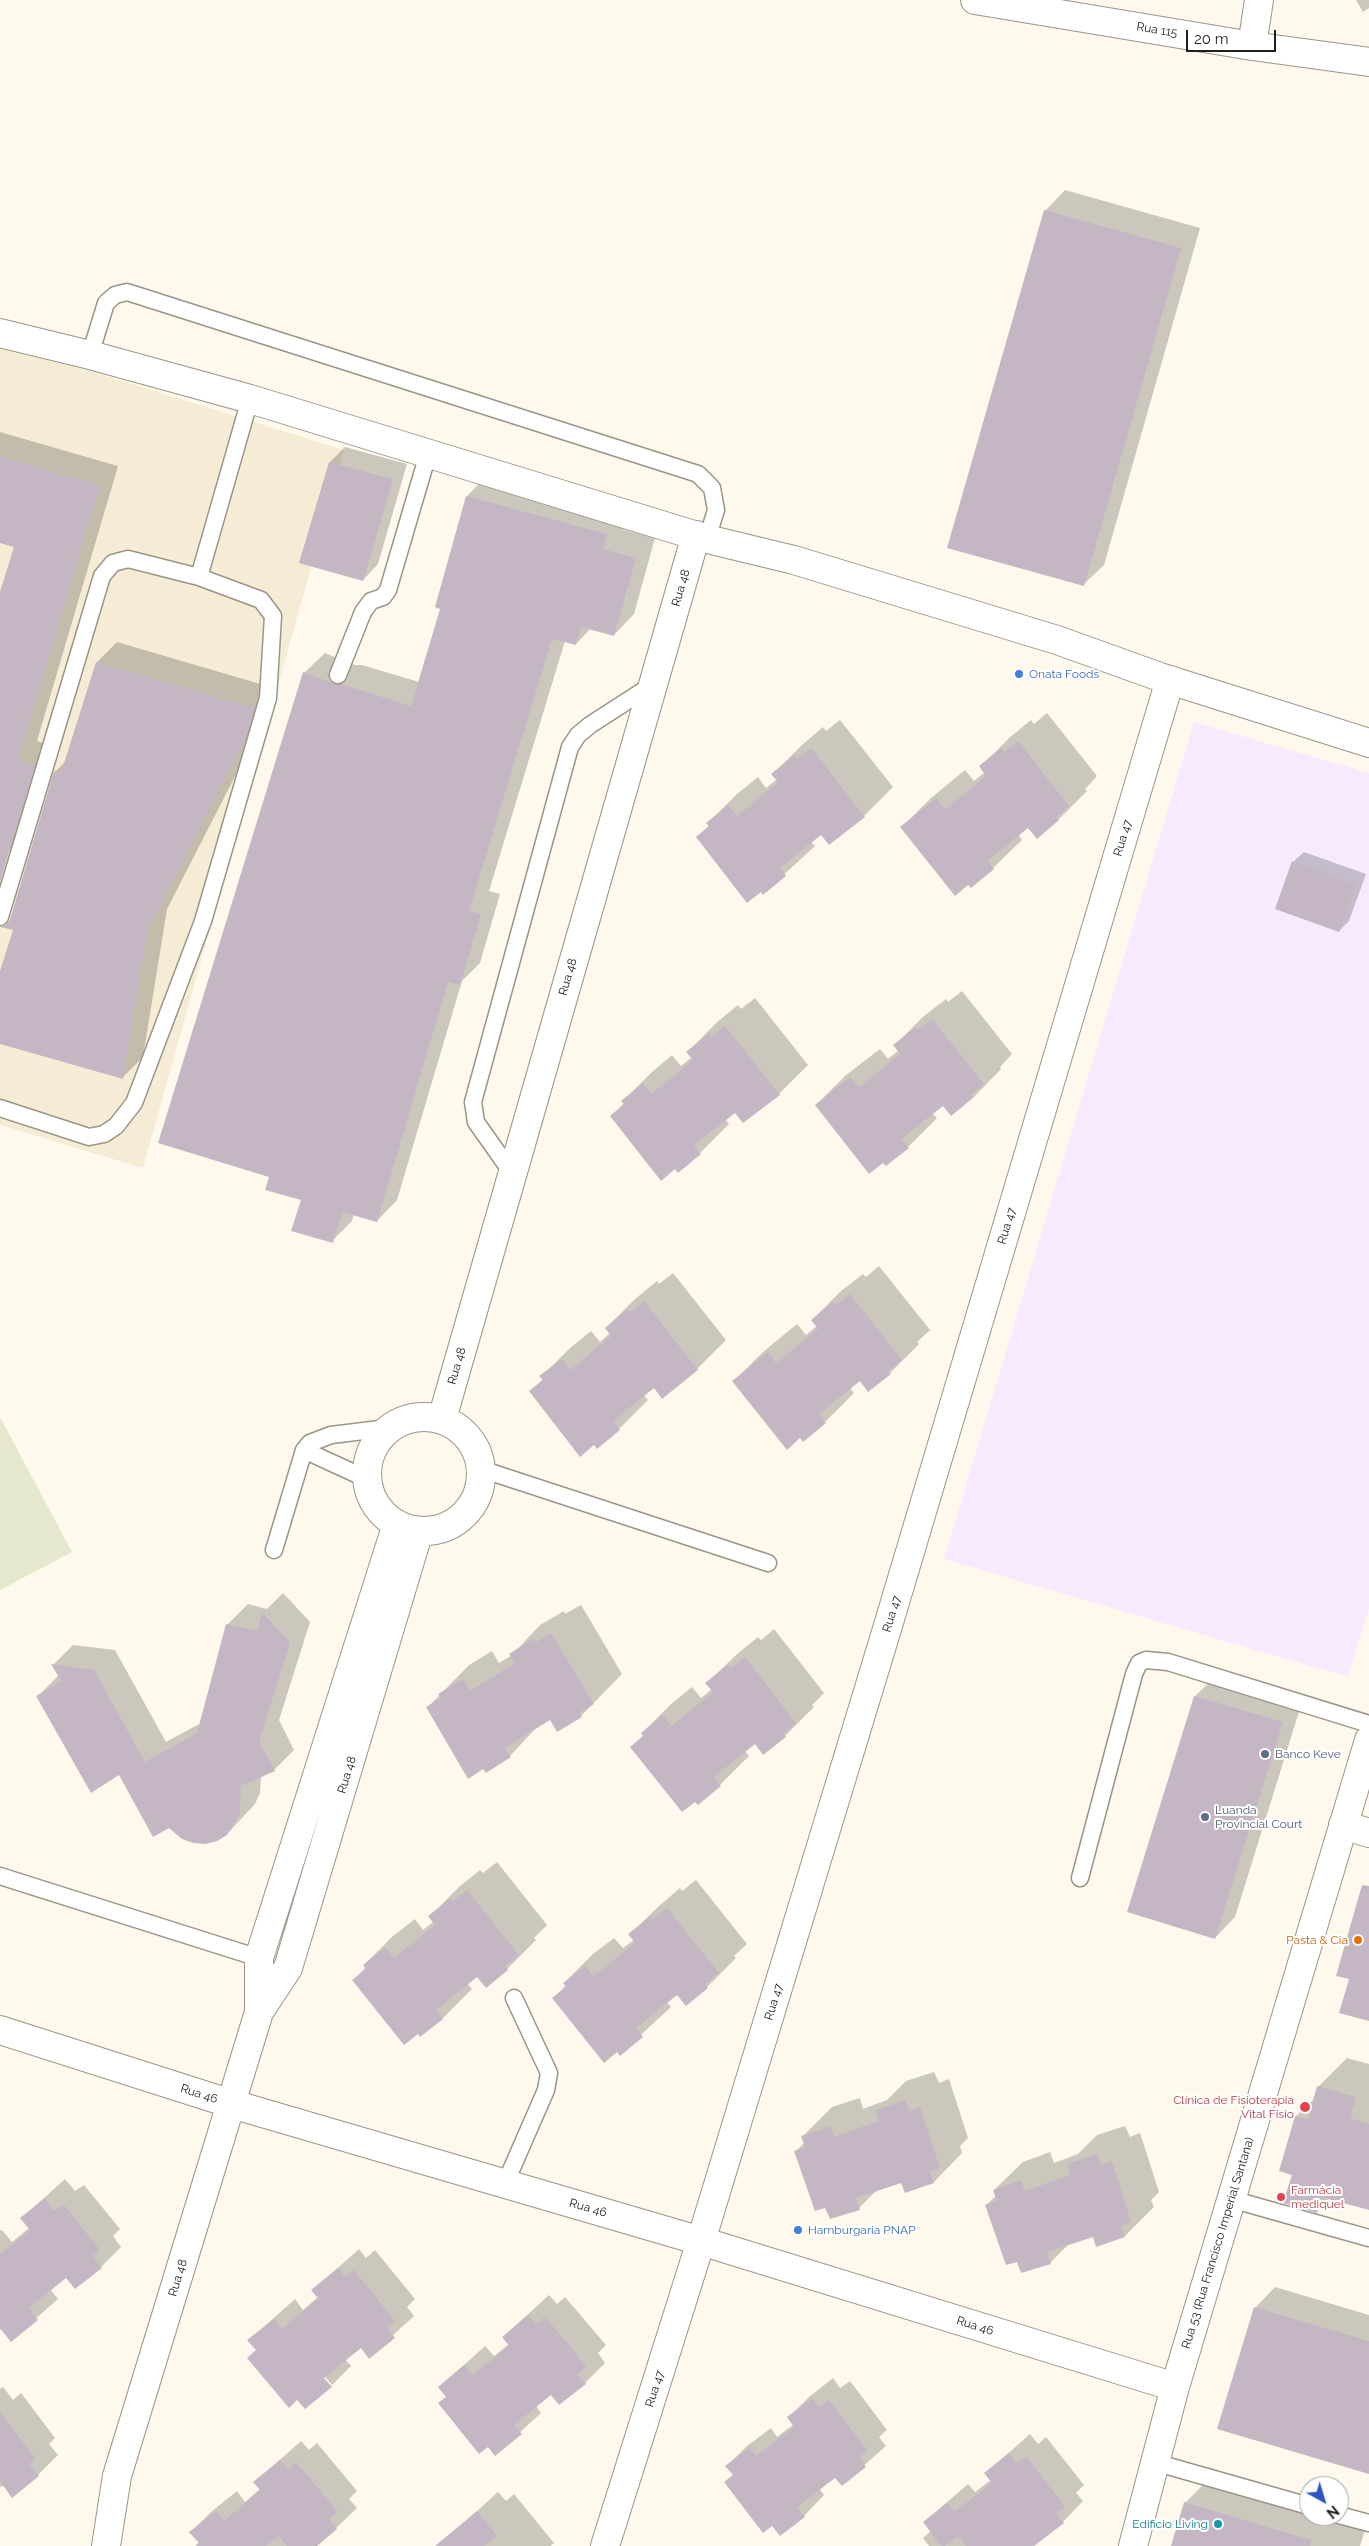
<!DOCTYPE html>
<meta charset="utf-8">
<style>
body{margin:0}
#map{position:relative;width:1369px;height:2546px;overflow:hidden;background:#fef9ec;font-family:Raleway,sans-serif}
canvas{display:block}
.north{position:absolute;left:1299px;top:2476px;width:50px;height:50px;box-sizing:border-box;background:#fff;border:1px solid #a6a5a3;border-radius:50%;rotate:141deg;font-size:14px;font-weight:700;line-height:20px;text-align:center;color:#211e19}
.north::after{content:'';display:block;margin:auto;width:18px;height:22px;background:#2c54c4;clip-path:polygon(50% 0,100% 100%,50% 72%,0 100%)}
.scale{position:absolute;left:1186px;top:30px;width:90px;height:22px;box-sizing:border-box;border:2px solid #211e19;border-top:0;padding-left:6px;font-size:15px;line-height:18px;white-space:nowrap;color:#211e19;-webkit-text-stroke:4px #fff;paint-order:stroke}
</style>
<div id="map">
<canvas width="1369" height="2546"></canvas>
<div class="north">N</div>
<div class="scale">20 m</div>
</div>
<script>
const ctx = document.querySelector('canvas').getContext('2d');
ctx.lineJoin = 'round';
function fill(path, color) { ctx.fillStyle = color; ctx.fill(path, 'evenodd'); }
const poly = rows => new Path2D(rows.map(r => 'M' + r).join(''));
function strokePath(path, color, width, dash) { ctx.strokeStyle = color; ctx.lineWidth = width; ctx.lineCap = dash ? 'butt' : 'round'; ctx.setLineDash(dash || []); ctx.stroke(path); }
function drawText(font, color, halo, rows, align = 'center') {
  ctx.font = font + ' Raleway,sans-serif'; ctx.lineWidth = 4; ctx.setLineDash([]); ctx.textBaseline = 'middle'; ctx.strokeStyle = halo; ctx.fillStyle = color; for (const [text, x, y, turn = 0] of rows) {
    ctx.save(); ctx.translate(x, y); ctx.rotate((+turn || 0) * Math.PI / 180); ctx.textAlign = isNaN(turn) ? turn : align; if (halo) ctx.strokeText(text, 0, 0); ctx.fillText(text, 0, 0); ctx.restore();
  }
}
const industrial = poly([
 [1194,722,1369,773,1369,1608,1348,1677,944,1559]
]);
const built = poly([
 [0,343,344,450,143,1168,0,1125]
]);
const green = poly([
 [0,1417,72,1552,0,1590]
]);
const shadow = poly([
 [1356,0,1369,0,1369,8,1363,12],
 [1065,190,1200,228,1104,565,1083,585,1045,211],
 [0,432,118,466,37,741,53,746,28,832,9,851,0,848,0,597,15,546,0,542],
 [345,447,407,464,378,564,363,580,301,562,330,462],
 [487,476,626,514,622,529,655,538,634,614,614,635,591,628,576,644,565,641,489,891,500,894,480,963,462,981,397,1200,377,1221,354,1214,352,1221,332,1241,302,1199,271,1176,304,673,325,653,355,665,362,665,419,682,442,608,467,496],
 [117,642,274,688,267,714,167,909,143,1057,123,1077,0,1043,0,975,36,859,55,772,67,760,97,662],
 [1047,713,1097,776,1085,789,1087,791,1058,820,1028,826,1018,834,1022,840,993,868,902,827,931,798,965,770,974,781,985,772,981,767,1009,738,1031,720,1034,724],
 [840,720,893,787,864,816,829,843,821,833,810,841,815,846,764,893,698,837,710,825,708,823,737,794,758,777,766,788,777,779,773,774,802,745,823,727,826,731],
 [1304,852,1366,874,1349,921,1339,931,1293,862],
 [962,991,1012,1054,1000,1067,1001,1069,973,1098,943,1104,932,1113,937,1118,908,1147,816,1105,845,1076,880,1049,888,1059,899,1050,895,1045,924,1016,946,999,948,1002],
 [755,998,808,1065,779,1094,743,1122,735,1111,725,1119,729,1124,700,1153,612,1116,624,1103,623,1101,652,1072,672,1055,681,1066,692,1057,688,1052,716,1023,738,1005,741,1009],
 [879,1266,930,1330,917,1342,919,1344,890,1373,860,1380,850,1388,854,1393,825,1422,734,1381,763,1352,797,1324,806,1335,817,1326,812,1320,841,1291,863,1274,866,1277],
 [673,1273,726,1340,697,1369,654,1387,644,1395,648,1400,619,1429,531,1391,543,1379,541,1377,570,1348,591,1331,600,1342,610,1333,606,1328,635,1299,657,1281,659,1284],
 [283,1593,310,1622,279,1720,294,1750,274,1770,261,1776,260,1793,255,1804,227,1834,120,1774,38,1696,59,1675,53,1665,73,1645,115,1650,166,1742,201,1723,227,1625,248,1604,267,1609],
 [581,1605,622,1674,581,1716,550,1719,538,1726,510,1756,428,1707,469,1665,492,1651,499,1663,512,1655,540,1625,564,1611,565,1614],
 [774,1629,824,1693,812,1705,814,1707,785,1736,755,1742,745,1751,749,1756,720,1785,632,1747,644,1735,642,1733,671,1704,692,1687,701,1698,712,1689,707,1683,736,1655,758,1637,761,1640],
 [1216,1676,1302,1702,1235,1917,1215,1938,1128,1911,1195,1696],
 [497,1862,547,1925,534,1938,536,1940,507,1969,486,1986,477,1975,467,1983,472,1989,443,2018,420,2035,354,1980,366,1967,364,1965,393,1936,415,1919,423,1930,434,1921,430,1916,459,1887,480,1870,483,1873],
 [696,1880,747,1944,734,1956,736,1958,707,1987,686,2004,678,1994,667,2002,671,2007,620,2054,554,1998,566,1985,564,1983,593,1954,614,1938,623,1948,634,1940,630,1934,659,1906,680,1888,682,1891],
 [1347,2058,1369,2064,1369,2209,1330,2198,1316,2211,1293,2174,1296,2116,1316,2097,1318,2087],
 [934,2072,939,2083,949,2079,968,2138,960,2146,962,2153,934,2182,902,2182,878,2189,859,2208,796,2151,805,2142,803,2136,832,2107,860,2098,863,2109,887,2100,906,2081],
 [1125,2126,1130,2137,1140,2133,1159,2192,1151,2200,1154,2207,1125,2236,1093,2236,1070,2243,1050,2263,1017,2260,986,2205,996,2196,994,2190,1023,2162,1050,2152,1054,2163,1078,2154,1097,2135],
 [65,2179,75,2191,84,2185,120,2229,113,2236,121,2247,101,2267,66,2276,50,2289,58,2299,11,2340,2,2329,0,2330,0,2231,2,2230,12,2242,29,2228,22,2218],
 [359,2249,366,2258,375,2250,415,2299,407,2307,414,2316,369,2357,361,2346,345,2359,351,2366,332,2385,321,2372,319,2374,331,2386,305,2408,249,2340,295,2299,303,2310,318,2297,313,2290],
 [1275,2287,1369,2315,1369,2473,1255,2308],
 [549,2295,557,2304,565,2297,606,2345,598,2353,605,2363,585,2383,551,2393,536,2406,541,2413,496,2454,440,2387,485,2346,494,2356,509,2344,503,2337],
 [833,2378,840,2388,850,2381,887,2430,879,2437,886,2446,843,2484,836,2476,819,2488,824,2495,804,2516,780,2534,727,2466,747,2446,771,2428,777,2437,794,2424,788,2418,809,2397],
 [3,2387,13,2400,21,2393,55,2438,49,2444,58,2455,38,2475,0,2487,0,2389],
 [1030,2434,1038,2444,1046,2437,1084,2485,1076,2493,1083,2501,1063,2522,1018,2546,929,2546,923,2538,931,2531,924,2522,968,2484,975,2492,991,2480,986,2473],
 [301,2441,309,2450,317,2443,357,2491,349,2499,357,2508,336,2528,315,2546,195,2546,199,2542,191,2532,211,2512,237,2491,245,2502,260,2489,255,2482],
 [1206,2482,1309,2513,1309,2516,1319,2516,1365,2530,1360,2546,1172,2546,1185,2503],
 [498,2492,506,2501,514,2494,554,2543,550,2546,451,2546,452,2534]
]);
const building = poly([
 [1044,210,1181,248,1084,586,947,548],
 [0,456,100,485,18,760,35,765,0,882,0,592,14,547,0,543],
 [329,462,393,479,363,581,299,563],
 [466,496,607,534,603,549,636,558,614,636,581,627,576,645,552,639,469,911,481,914,460,985,448,982,377,1222,342,1212,333,1243,291,1231,301,1200,265,1190,269,1177,158,1143,303,672,335,684,341,684,411,706,440,609,435,607],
 [96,662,255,708,247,735,147,931,123,1079,0,1044,0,971,13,930,0,927,6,925,10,920,54,771,61,773],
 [1018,741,1069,806,1056,817,1059,820,1037,839,1028,828,987,861,994,869,971,888,968,885,955,896,900,827,936,798,945,809,986,776,979,766,1001,748,1004,752],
 [811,748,865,817,829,845,821,835,780,868,786,876,763,895,761,892,747,903,696,837,709,826,706,823,728,805,737,816,778,782,771,774,794,755,797,759],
 [1292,861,1356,885,1339,932,1275,909],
 [932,1019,984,1084,971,1095,973,1098,951,1116,943,1106,901,1139,909,1148,886,1166,883,1163,869,1174,815,1105,850,1077,859,1087,900,1054,893,1045,916,1027,918,1030],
 [725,1026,780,1095,743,1123,735,1113,694,1145,701,1154,678,1173,675,1169,661,1181,610,1116,624,1104,621,1101,643,1083,651,1094,693,1060,686,1052,709,1033,711,1037],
 [850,1294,902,1360,888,1371,891,1374,868,1392,860,1381,819,1414,826,1423,803,1442,800,1438,787,1450,732,1381,768,1352,776,1363,818,1329,811,1320,833,1302,836,1305],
 [644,1301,698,1370,662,1399,654,1388,613,1421,620,1430,597,1449,594,1445,580,1457,529,1391,543,1380,539,1376,562,1359,570,1370,611,1336,605,1328,627,1309,630,1312],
 [262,1612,290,1643,259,1741,275,1771,241,1786,240,1814,227,1835,217,1841,206,1844,193,1843,182,1839,169,1828,153,1837,119,1775,91,1793,36,1696,61,1681,51,1664,94,1670,145,1762,197,1733,226,1624,257,1631],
 [551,1633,594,1704,579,1713,582,1717,557,1732,550,1720,505,1748,511,1757,486,1773,483,1769,468,1779,426,1707,441,1698,438,1694,463,1679,470,1691,515,1663,509,1654,534,1638,536,1642],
 [745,1657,796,1723,783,1734,786,1737,763,1755,755,1744,714,1777,721,1786,698,1805,695,1802,682,1812,630,1747,643,1736,641,1733,663,1715,671,1726,713,1692,705,1683,728,1665,731,1668],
 [1194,1696,1283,1722,1215,1939,1127,1912],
 [1362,1885,1369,1886,1369,2021,1339,2013,1349,1979,1336,1976],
 [467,1890,519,1955,505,1966,508,1970,486,1988,477,1977,436,2010,443,2019,420,2037,418,2034,404,2045,352,1980,366,1969,363,1965,385,1947,394,1958,435,1925,428,1916,451,1898,453,1901],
 [667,1908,719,1973,705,1984,708,1988,686,2006,677,1995,636,2028,643,2037,620,2056,617,2052,604,2063,552,1998,566,1987,563,1983,585,1966,593,1976,635,1943,628,1934,651,1916,653,1919],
 [1317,2086,1356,2097,1350,2118,1369,2124,1369,2210,1321,2197,1317,2213,1283,2203,1292,2175,1279,2171,1295,2116,1308,2119],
 [905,2100,910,2111,920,2107,940,2168,930,2172,934,2183,905,2193,901,2183,856,2198,860,2210,830,2219,825,2208,815,2211,794,2151,805,2147,801,2136,831,2126,834,2137,879,2121,876,2110],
 [1097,2154,1101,2165,1112,2161,1131,2222,1121,2226,1125,2237,1096,2247,1093,2237,1047,2252,1051,2264,1021,2273,1017,2262,1006,2265,985,2205,997,2201,993,2190,1021,2180,1025,2191,1070,2175,1067,2164],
 [45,2198,54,2211,63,2204,100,2250,92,2256,102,2268,75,2289,66,2278,29,2308,38,2320,11,2342,0,2328,0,2254,30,2230,20,2218],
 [338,2268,345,2277,354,2270,395,2321,387,2327,395,2338,369,2359,361,2348,324,2378,332,2387,305,2409,297,2400,289,2408,247,2358,256,2350,247,2340,274,2319,282,2329,318,2298,311,2290],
 [1254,2307,1369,2341,1369,2474,1217,2429],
 [528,2315,536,2324,545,2317,570,2346,586,2367,577,2374,586,2384,559,2405,551,2395,514,2425,522,2434,495,2456,488,2447,479,2454,438,2403,446,2397,438,2387,464,2365,473,2375,509,2346,502,2337],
 [812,2398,819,2407,829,2400,868,2451,859,2457,866,2467,842,2486,835,2478,797,2507,805,2517,780,2536,772,2526,763,2533,724,2482,733,2475,725,2466,750,2447,756,2456,794,2427,787,2417],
 [0,2412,36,2459,29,2464,39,2476,12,2498,0,2481],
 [1009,2453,1017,2463,1026,2456,1065,2507,1056,2513,1064,2523,1034,2546,966,2546,958,2536,945,2546,941,2546,923,2522,947,2503,954,2512,992,2483,984,2473],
 [280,2460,288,2469,296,2462,323,2494,338,2512,329,2519,337,2529,317,2546,287,2546,279,2536,266,2546,196,2546,199,2543,189,2532,216,2511,224,2521,260,2490,253,2482],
 [1184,2502,1311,2540,1310,2546,1171,2546],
 [477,2511,497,2536,484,2546,435,2546]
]);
const lane = poly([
 [90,355,106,303,115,295,127,292,698,474,712,488,716,510,707,539],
 [199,577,250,399],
 [338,675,363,612,371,601,383,597,388,590,428,454],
 [0,917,102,576,113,563,128,559,199,577,261,600,273,616,268,698,203,921,134,1103,116,1126,104,1134,89,1137,0,1108],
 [512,1173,476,1122,473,1102,570,747,578,735,590,725,652,685],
 [304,1450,367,1479],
 [481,1469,768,1563],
 [274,1550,304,1450,310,1443,331,1435,388,1428],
 [0,1876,259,1958],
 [1080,1878,1134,1674,1139,1663,1146,1660,1168,1662,1369,1724],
 [505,2184,546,2090,549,2073,514,1998],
 [1231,2199,1369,2238],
 [1154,2462,1309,2506],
 [1339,2515,1369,2523]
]);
const street = poly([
 [975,0,1252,46,1369,62],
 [1252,46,1259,0],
 '367 1474a57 57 0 1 1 114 0a57 57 0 1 1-114 0Z',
 [442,1419,696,535],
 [259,2012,288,1968,419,1531],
 [0,2030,232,2104,701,2241,1175,2387],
 [106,2546,117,2476,259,2012,259,1958,397,1524],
 [605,2546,701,2241,887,1629,1170,680],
 [1133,2546,1175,2387,1369,1740]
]);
const secondary = poly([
 [0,333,90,355,250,399,707,539,794,560,1057,640,1160,677,1369,743],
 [1343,1825,1369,1833]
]);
const markers = [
 [1019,674,5,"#3f7fe0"],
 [1265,1754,5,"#5c6f8a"],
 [1205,1817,5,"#5c6f8a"],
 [1358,1940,5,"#e8710a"],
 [1305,2107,6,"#e0444e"],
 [1281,2197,5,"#e0444e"],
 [798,2230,5,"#3f7fe0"],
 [1218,2524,5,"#0f9aa8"]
];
const streetNames = [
 ["Rua 115",1157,30,9],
 ["Rua 48",681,588,-74],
 ["Rua 47",1123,838,-73],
 ["Rua 48",568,977,-74],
 ["Rua 47",1007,1226,-73],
 ["Rua 48",457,1366,-74],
 ["Rua 47",892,1614,-73],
 ["Rua 48",347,1775,-73],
 ["Rua 47",774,2002,-73],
 ["Rua 46",199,2094,18],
 ["Rua 46",588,2208,16],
 ["Rua 53 (Rua Francisco Imperial Santana)",1218,2243,-73],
 ["Rua 48",178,2278,-73],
 ["Rua 46",975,2326,17],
 ["Rua 47",655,2389,-72]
];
const shopNames = [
 ["Onata Foods",1029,674],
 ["Hamburgaria PNAP",808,2230]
];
const serviceNames = [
 ["Banco Keve",1275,1754],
 ["Luanda",1215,1810],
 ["Provincial Court",1215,1824]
];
const foodNames = [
 ["Pasta & Cia",1348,1940]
];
const healthNames = [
 ["Clínica de Fisioterapia",1294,2100],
 ["Vital Fisio",1294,2114],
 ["Farmácia",1291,2190,"left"],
 ["mediquel",1291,2204,"left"]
];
const cultureNames = [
 ["Edificio Living",1208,2524]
];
fill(industrial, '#f6eafe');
fill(built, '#f6ecd5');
fill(green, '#e5e8cc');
fill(shadow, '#0003');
fill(building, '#c4b7c3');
strokePath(lane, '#9b9587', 19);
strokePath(street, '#9b9587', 30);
strokePath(secondary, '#9b9587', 30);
strokePath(lane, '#fff', 16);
strokePath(street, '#fff', 28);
strokePath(secondary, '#fff', 28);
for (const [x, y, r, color] of markers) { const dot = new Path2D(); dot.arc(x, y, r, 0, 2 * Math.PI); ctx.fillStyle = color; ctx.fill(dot); strokePath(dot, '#fff', 2); }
drawText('12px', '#211e19', '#fff', streetNames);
drawText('12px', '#366cbe', '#fff', shopNames, 'left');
drawText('12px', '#4e5e75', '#fff', serviceNames, 'left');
drawText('12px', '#c56008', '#fff', foodNames, 'right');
drawText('12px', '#be3a42', '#fff', healthNames, 'right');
drawText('12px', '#0d838f', '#fff', cultureNames, 'right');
</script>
